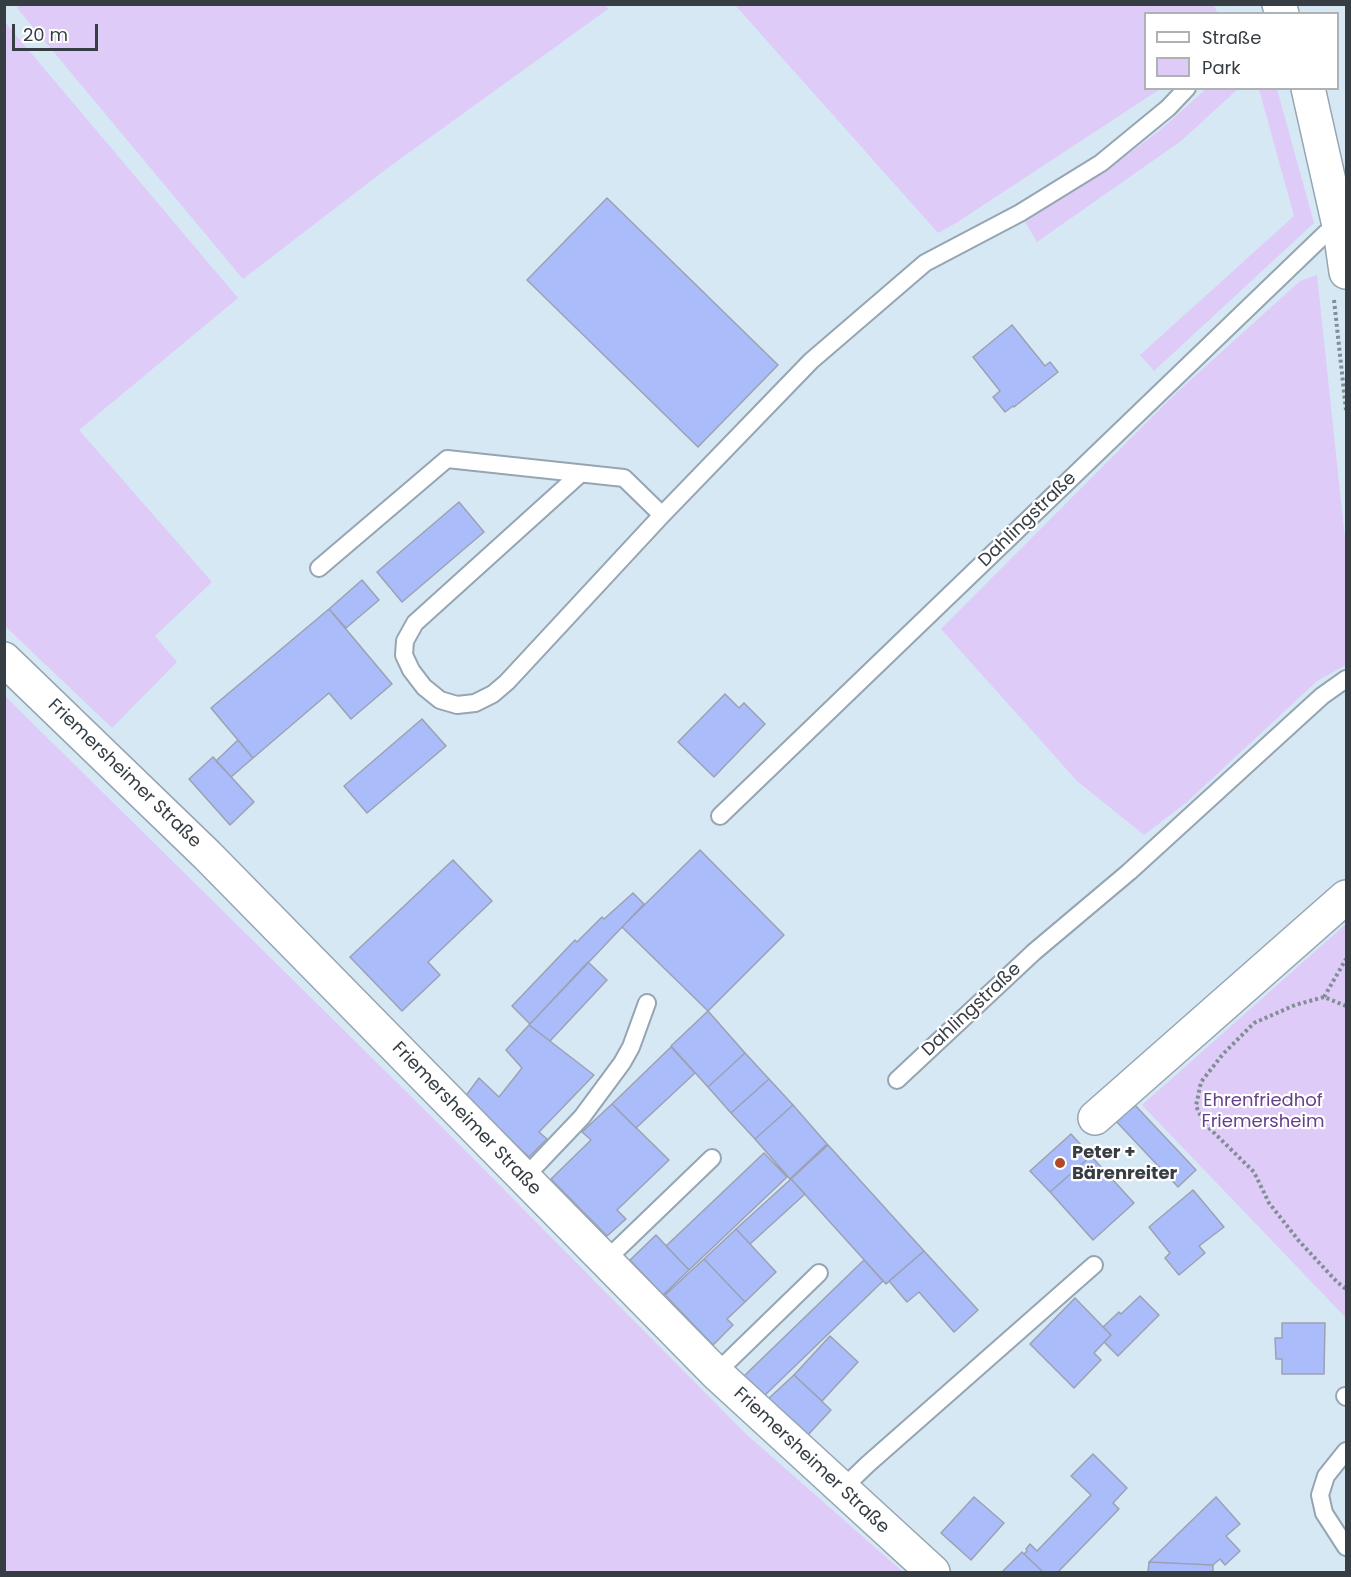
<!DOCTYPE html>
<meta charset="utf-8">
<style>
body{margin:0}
#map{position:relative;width:1351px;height:1577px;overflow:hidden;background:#d7e8f5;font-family:Poppins,sans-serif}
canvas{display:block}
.frame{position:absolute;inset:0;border:6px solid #373e43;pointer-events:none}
.legend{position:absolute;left:1144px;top:12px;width:195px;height:78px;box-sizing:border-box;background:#fff;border:2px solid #afb2b4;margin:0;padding:8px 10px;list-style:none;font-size:18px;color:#373e43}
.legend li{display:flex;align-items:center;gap:12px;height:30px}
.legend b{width:30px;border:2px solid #afb2b4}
.scale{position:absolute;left:12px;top:24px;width:86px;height:27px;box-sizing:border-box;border:3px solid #373e43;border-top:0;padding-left:8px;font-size:18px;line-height:21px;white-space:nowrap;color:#373e43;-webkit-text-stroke:4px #fff;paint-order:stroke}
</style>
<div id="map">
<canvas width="1351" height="1577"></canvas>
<div class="frame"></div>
<ul class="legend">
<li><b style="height:8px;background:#fff"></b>Straße</li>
<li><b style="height:16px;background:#decbf7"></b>Park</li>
</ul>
<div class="scale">20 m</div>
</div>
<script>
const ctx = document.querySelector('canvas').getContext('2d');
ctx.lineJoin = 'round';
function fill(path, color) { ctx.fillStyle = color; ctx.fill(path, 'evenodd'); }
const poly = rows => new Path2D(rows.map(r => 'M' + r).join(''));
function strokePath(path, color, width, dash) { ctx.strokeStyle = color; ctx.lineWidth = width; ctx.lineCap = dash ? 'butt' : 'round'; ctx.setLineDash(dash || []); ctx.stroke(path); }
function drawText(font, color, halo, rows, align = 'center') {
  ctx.font = font + ' Poppins,sans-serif'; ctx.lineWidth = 4.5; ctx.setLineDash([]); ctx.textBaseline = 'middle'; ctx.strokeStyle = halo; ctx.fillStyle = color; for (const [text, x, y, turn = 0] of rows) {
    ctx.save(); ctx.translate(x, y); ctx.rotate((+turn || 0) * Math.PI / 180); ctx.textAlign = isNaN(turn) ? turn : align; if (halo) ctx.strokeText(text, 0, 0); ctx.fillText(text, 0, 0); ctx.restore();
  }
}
const green = poly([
 [1213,4,1218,13,1146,14,1146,88,1160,89,956,223,938,233,735,5],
 [19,5,605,4,608,9,389,167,243,279,17,8],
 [4,21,238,298,79,430,212,582,155,636,177,662,112,728,5,626],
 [1206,89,1238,89,1181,141,1037,242,1025,222,1109,168,1159,131],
 [1259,89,1277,89,1314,223,1154,371,1140,355,1294,216],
 [1317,275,1346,548,1346,665,1317,681,1187,802,1144,835,1077,781,941,629,1176,393,1300,281],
 [4,695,443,1128,746,1434,903,1572,5,1572],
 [1346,924,1346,1318,1142,1105]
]);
const building = poly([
 [607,198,778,365,698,447,527,280,607,198],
 [1012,325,1045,366,1050,362,1058,372,1014,407,1013,406,1005,412,993,397,1000,391,973,357,1012,325],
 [459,502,484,532,402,602,377,572,459,502],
 [362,580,379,600,346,628,329,609,362,580],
 [329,609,392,684,351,719,329,693,253,758,211,708,329,609],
 [725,694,739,708,744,703,765,724,714,777,678,742,725,694],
 [422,719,446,746,367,813,344,786,422,719],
 [238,740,253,758,231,777,216,761,238,740],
 [213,757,254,802,230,825,189,779,213,757],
 [700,850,784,935,708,1011,622,927,700,850],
 [453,860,492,901,428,962,440,975,402,1011,350,957,453,860],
 [633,893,644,904,530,1024,512,1006,575,940,577,942,602,917,604,919,633,893],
 [588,962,607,980,550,1041,529,1025,588,962],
 [708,1011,745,1053,708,1087,671,1046,708,1011],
 [529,1025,594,1075,539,1132,547,1139,529,1157,465,1097,479,1078,499,1097,522,1068,506,1050,529,1025],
 [671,1047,695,1073,636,1128,612,1104,671,1047],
 [745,1053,769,1079,731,1113,708,1087,745,1053],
 [769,1079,793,1105,755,1139,731,1113,769,1079],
 [1132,1102,1196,1170,1178,1187,1114,1119,1132,1102],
 [612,1104,669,1160,617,1210,626,1219,607,1236,551,1179,591,1140,582,1132,612,1104],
 [793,1105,827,1144,790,1179,755,1139,793,1105],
 [1071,1134,1091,1156,1050,1192,1030,1171,1071,1134],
 [828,1145,924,1251,886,1284,791,1179,828,1145],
 [764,1153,787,1177,689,1270,666,1246,764,1153],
 [1091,1156,1134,1203,1093,1240,1050,1192,1091,1156],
 [791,1179,805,1194,750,1244,736,1229,791,1179],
 [1193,1190,1224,1227,1199,1246,1205,1253,1179,1275,1165,1258,1170,1253,1149,1227,1193,1190],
 [736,1229,776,1272,745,1302,704,1259,736,1229],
 [656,1235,689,1270,663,1295,630,1260,656,1235],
 [924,1251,978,1310,954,1332,919,1292,907,1302,889,1281,924,1251],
 [704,1259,745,1302,727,1319,733,1325,713,1345,665,1295,704,1259],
 [864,1260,883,1281,764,1396,744,1376,864,1260],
 [1140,1296,1159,1315,1118,1356,1104,1342,1111,1335,1103,1327,1119,1312,1121,1314,1140,1296],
 [1075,1298,1111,1335,1094,1353,1101,1360,1074,1388,1030,1344,1075,1298],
 [1282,1323,1325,1323,1324,1374,1282,1374,1282,1359,1276,1359,1275,1338,1282,1338,1282,1323],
 [830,1336,858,1362,822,1401,794,1375,830,1336],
 [794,1375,831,1410,806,1437,767,1400,794,1375],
 [1093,1454,1127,1488,1113,1503,1119,1509,1058,1572,1043,1572,1024,1554,1027,1551,1026,1549,1030,1544,1037,1551,1091,1495,1071,1476,1093,1454],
 [974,1497,1004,1523,971,1560,941,1533,974,1497],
 [1216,1497,1240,1524,1226,1536,1240,1551,1225,1565,1220,1559,1213,1565,1149,1562,1216,1497],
 [1022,1552,1024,1554,1043,1572,1002,1572,1022,1552],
 [1149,1562,1213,1565,1213,1572,1148,1572,1149,1562]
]);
const path = poly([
 [1334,300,1346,410],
 [1324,997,1346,959],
 [1346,1006,1324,997,1295,1005,1254,1023,1223,1054,1201,1082,1196,1106,1204,1123,1254,1172,1269,1203,1299,1241,1337,1282,1346,1289]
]);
const lane = poly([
 [580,474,415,623,405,641,404,655,411,670,424,687,440,700,457,705,475,703,493,694,507,682,662,515,811,361,925,263,1020,213,1101,163,1168,108,1187,88],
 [319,568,447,459,624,478,662,515],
 [720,816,1326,233,1340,230],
 [897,1080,1034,952,1129,872,1322,696,1346,679],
 [524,1178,582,1117,622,1063,631,1047,647,1003],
 [605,1261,712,1158],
 [716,1373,819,1273],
 [1345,1396,1346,1397],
 [1346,1451,1326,1476,1320,1495,1324,1513,1346,1547],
 [842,1489,868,1464,1094,1265]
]);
const street = poly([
 [4,659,207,855,716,1373,933,1572],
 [1095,1118,1346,897]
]);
const secondary = poly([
 [1279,4,1282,14],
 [1308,88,1340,230,1346,272]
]);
const markers = [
 [1060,1163,6,"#b14a27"]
];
const streetNames = [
 ["Dahlingstraße",1028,520,-44],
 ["Friemersheimer Straße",124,774,44],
 ["Dahlingstraße",972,1010,-43],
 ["Friemersheimer Straße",466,1119,46],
 ["Friemersheimer Straße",811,1461,43]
];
const parkNames = [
 ["Ehrenfriedhof",1263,1101],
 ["Friemersheim",1263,1122]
];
const poiNames = [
 ["Peter +",1072,1153],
 ["Bärenreiter",1072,1174]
];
fill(green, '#decbf7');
fill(building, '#abbcfb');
strokePath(building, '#9ba1b2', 1.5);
strokePath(lane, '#95a5b2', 20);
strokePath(street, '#95a5b2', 36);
strokePath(secondary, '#95a5b2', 36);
strokePath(path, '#828e97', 4, [3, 3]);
strokePath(lane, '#fff', 16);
strokePath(street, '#fff', 33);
strokePath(secondary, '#fff', 33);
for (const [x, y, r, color] of markers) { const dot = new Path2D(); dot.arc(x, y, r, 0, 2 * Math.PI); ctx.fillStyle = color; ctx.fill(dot); strokePath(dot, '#fff', 2); }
drawText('18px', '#373e43', '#fff', streetNames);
drawText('18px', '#65418c', '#fff', parkNames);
drawText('bold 18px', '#373e43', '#fff', poiNames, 'left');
</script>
